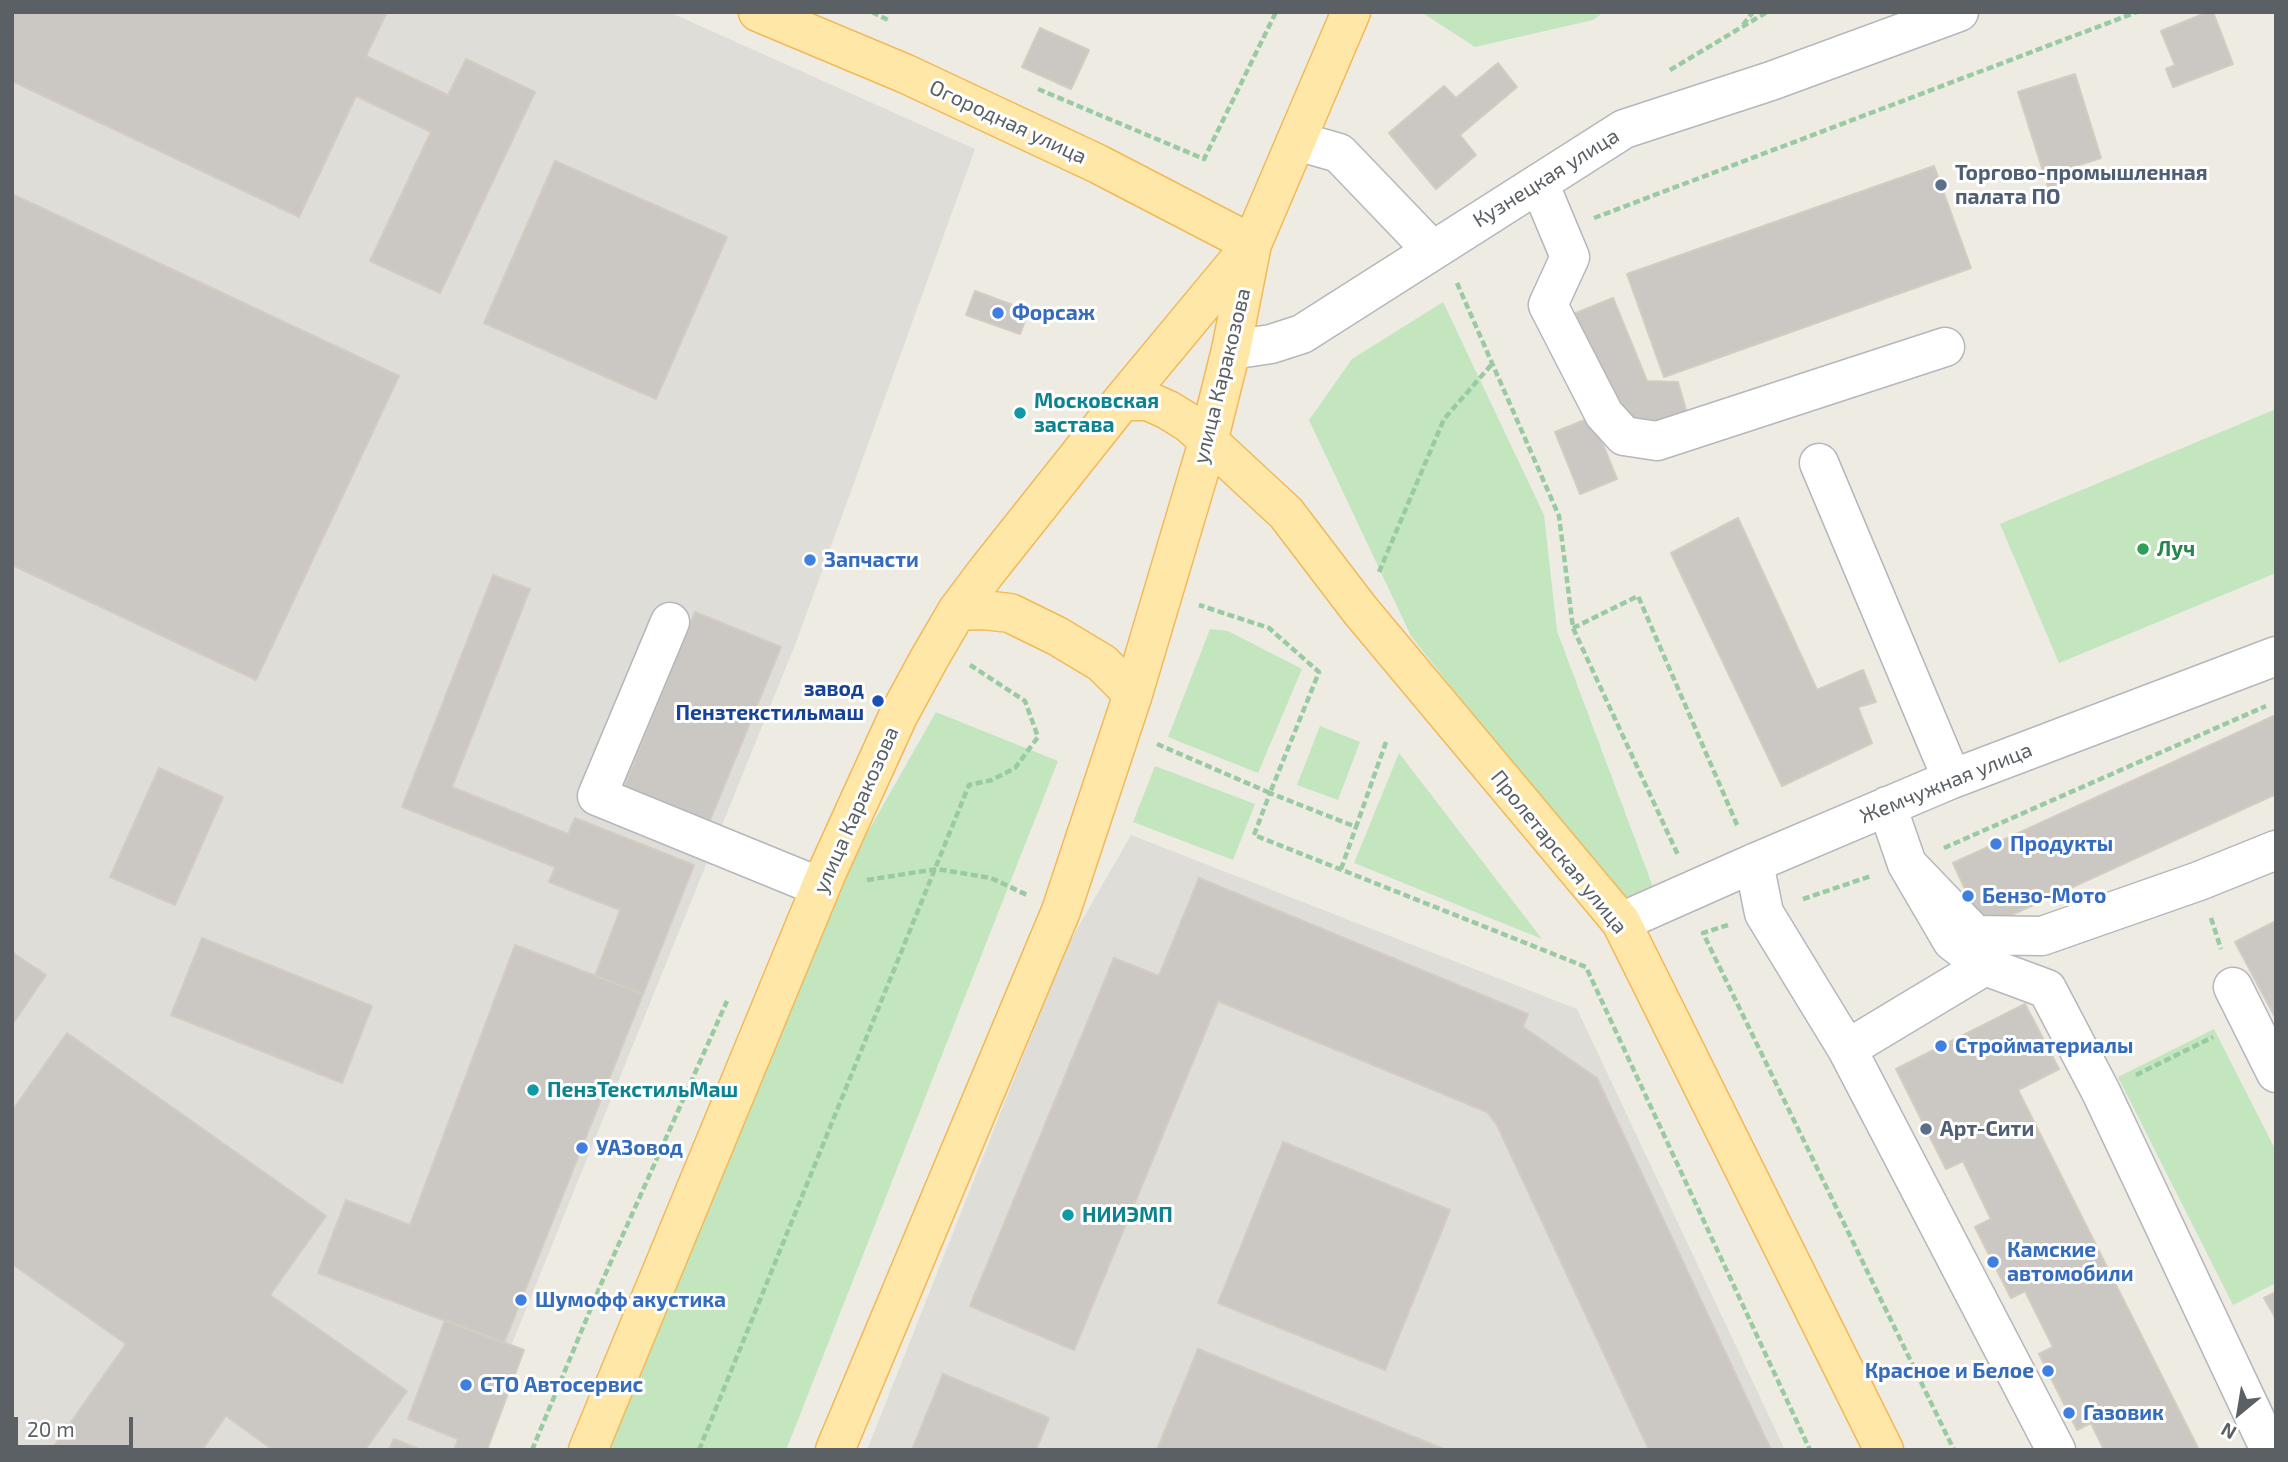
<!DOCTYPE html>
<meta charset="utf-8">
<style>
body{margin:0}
#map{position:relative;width:2288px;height:1462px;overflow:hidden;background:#eeebe3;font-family:"Exo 2",sans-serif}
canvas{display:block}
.frame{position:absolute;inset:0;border:14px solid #5b6064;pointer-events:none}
.north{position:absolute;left:2204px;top:1378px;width:70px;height:70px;-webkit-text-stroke:5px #fff;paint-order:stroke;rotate:210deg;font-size:19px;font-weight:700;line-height:28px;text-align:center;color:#5b6064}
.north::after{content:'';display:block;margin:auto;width:24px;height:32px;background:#5b6064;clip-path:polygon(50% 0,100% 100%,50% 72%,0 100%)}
.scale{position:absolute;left:14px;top:1417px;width:119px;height:32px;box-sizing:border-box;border:4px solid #5b6064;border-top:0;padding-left:9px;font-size:21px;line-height:24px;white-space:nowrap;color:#5b6064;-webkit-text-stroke:5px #fff;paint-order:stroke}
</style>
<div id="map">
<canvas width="2288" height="1462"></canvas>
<div class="frame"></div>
<div class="north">N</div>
<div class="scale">20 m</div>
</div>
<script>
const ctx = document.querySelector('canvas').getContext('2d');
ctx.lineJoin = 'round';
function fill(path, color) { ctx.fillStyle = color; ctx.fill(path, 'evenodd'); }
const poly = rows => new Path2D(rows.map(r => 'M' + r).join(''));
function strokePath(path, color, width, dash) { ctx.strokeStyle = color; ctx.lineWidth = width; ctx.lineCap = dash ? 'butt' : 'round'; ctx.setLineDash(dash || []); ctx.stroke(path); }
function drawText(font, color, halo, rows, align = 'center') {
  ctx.font = font + ' "Exo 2",sans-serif'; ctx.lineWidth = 6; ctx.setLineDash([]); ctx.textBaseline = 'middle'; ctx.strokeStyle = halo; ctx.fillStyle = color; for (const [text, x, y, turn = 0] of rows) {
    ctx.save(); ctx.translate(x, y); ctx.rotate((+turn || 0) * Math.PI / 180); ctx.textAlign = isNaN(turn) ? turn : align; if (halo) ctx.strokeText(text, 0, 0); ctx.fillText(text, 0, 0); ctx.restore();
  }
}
const industrial = poly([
 [12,12,669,12,975,149,797,640,469,1450,12,1450],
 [1131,835,1577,1009,1785,1450,867,1450,1065,950]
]);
const green = poly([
 [1425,12,1604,12,1593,20,1475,47,1424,14],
 [1443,302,1544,515,1557,631,1656,895,1620,900,1411,636,1309,420,1352,359],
 [2276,409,2276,573,2059,663,2000,524],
 [1210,629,1228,631,1302,669,1258,773,1168,737],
 [936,712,1058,761,786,1450,600,1450,836,888],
 [1320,726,1360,742,1338,800,1297,785],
 [1399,753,1542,939,1354,863],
 [1155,766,1255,804,1233,860,1133,822],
 [2214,1029,2276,1151,2276,1283,2233,1305,2118,1077]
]);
const building = poly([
 [12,12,387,12,366,56,448,95,466,59,535,92,440,293,370,261,431,132,356,96,299,217,12,81,12,12],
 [2208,12,2213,12,2233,64,2173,87,2166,69,2175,65,2161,31,2208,12],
 [1040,28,1089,50,1071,89,1022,67,1040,28],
 [1498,63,1517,87,1460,135,1476,155,1436,189,1389,133,1444,86,1456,98,1498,63],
 [2075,74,2101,158,2066,169,2069,181,2048,187,2018,92,2075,74],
 [555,161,727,237,656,399,484,323,555,161],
 [1934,166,1971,268,1664,377,1627,274,1934,166],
 [12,194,399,376,256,680,12,565,12,194],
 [975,291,1029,311,1020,334,966,315,975,291],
 [1613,298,1647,381,1678,382,1688,417,1649,429,1605,397,1571,315,1613,298],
 [1592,417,1617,479,1580,494,1555,432,1592,417],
 [1738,518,1817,690,1863,670,1876,702,1858,707,1872,743,1782,786,1671,553,1738,518],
 [493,575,530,589,452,787,568,834,575,818,694,865,643,994,595,976,620,910,549,882,555,867,402,807,493,575],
 [695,612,781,647,706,830,621,795,695,612],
 [2276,715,2276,794,1983,928,1953,863,2276,715],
 [159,768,223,797,175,905,110,877,159,768],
 [1199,878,1528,1014,1523,1027,1597,1078,1771,1450,1649,1450,1497,1125,1487,1112,1218,1001,1074,1350,970,1306,1114,958,1159,976,1199,878],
 [2276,921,2276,1019,2235,942,2276,921],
 [202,938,372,1006,342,1083,171,1015,202,938],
 [515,945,643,994,504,1343,318,1273,346,1200,410,1225,515,945],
 [12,952,46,975,12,1025,12,952],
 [2025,1004,2059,1069,2018,1090,2199,1450,2104,1450,2091,1423,2077,1430,2039,1354,2053,1347,2025,1291,2011,1298,1975,1227,1991,1219,1963,1161,1946,1169,1896,1069,2025,1004],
 [67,1033,326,1216,270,1295,407,1391,365,1450,273,1450,226,1416,202,1450,51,1450,126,1344,12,1264,12,1111,67,1033],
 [1283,1142,1450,1210,1385,1370,1218,1303,1283,1142],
 [2276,1292,2276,1319,2264,1298,2276,1292],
 [445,1320,524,1350,487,1450,454,1450,458,1439,408,1419,445,1320],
 [1198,1349,1446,1450,1157,1450,1198,1349],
 [943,1374,1049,1418,1036,1450,912,1450,943,1374],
 [394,1439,422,1450,389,1450,394,1439]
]);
const path = poly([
 [872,12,890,21],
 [1743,25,1753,12],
 [1670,70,1767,12],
 [1038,89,1204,159,1276,12],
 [1594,218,2137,12],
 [1457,283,1559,516,1573,628,1678,855],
 [1379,572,1444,419,1492,364],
 [1573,628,1638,596,1738,827],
 [1386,742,1356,827,1270,793,1254,835,1586,967,1810,1450],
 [1157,744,1270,793,1319,672,1269,628,1199,605],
 [1944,848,2266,706],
 [1341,869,1356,827],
 [867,880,937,869,991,878,1027,895],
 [1803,899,1871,876],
 [2211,918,2221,949],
 [1728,925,1703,933,1954,1450],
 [2136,1075,2213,1037],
 [532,1450,601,1284,727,1001],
 [699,1450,969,785,992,780,1015,768,1038,737,1025,701,970,665]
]);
const minor = poly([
 [1297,141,1339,153,1432,250],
 [1539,183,1570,257,1548,305,1604,414,1624,436,1657,441,1945,347],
 [1231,350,1271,344,1302,334,1624,129,1771,81,1959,12],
 [1819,463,1952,779],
 [670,622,597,796,820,887],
 [1887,806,1907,864,1975,935,2042,936,2199,881,2276,850],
 [1754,863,1764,913,1847,1049,2056,1450],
 [1907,864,1952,941,1985,966,2047,989,2101,1092,2270,1450],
 [1621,922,1754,863,1952,779,2276,656],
 [2233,987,2276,1073],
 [1847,1049,1985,966]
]);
const major = poly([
 [758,12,906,74,1098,164,1252,244],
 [1122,401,1148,401,1168,410,1189,423,1286,513,1360,610,1621,922,1884,1450],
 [957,611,983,610,1010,613,1057,636,1102,663,1133,694],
 [588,1450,827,872,898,716,929,659,957,611,987,571,1122,401,1249,248],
 [835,1450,1061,911,1133,694,1208,442,1231,350,1252,244,1351,12]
]);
const markers = [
 [1941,185,7,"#5c6f8a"],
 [998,313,7,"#3f7fe0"],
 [1020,413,7,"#0f9aa8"],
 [2143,549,7,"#2e9e5b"],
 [810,560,7,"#3f7fe0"],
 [878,701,7,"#1a4fb4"],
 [1996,844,7,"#3f7fe0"],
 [1968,896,7,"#3f7fe0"],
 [1941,1046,7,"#3f7fe0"],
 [533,1090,7,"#0f9aa8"],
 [1926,1129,7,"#5c6f8a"],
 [582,1148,7,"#3f7fe0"],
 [1068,1215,7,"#0f9aa8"],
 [1993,1262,7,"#3f7fe0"],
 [521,1300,7,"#3f7fe0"],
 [2048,1371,7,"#3f7fe0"],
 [466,1385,7,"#3f7fe0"],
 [2069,1413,7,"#3f7fe0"]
];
const streetNames = [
 ["Огородная улица",1008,122,25],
 ["Кузнецкая улица",1546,178,-32],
 ["улица Каракозова",1222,376,-76],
 ["Жемчужная улица",1946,783,-22],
 ["улица Каракозова",856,810,-66],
 ["Пролетарская улица",1559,852,51]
];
const serviceNames = [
 ["Торгово-промышленная",1955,173],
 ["палата ПО",1955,197],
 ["Арт-Сити",1940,1129]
];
const shopNames = [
 ["Форсаж",1012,313],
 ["Запчасти",824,560],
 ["Продукты",2010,844],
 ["Бензо-Мото",1982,896],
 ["Стройматериалы",1955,1046],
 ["УАЗовод",596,1148],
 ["Камские",2007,1250],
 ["автомобили",2007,1274],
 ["Шумофф акустика",535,1300],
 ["Красное и Белое",2034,1371,"right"],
 ["СТО Автосервис",480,1385],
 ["Газовик",2083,1413]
];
const cultureNames = [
 ["Московская",1034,401],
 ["застава",1034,425],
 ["ПензТекстильМаш",547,1090],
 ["НИИЭМП",1082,1215]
];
const leisureNames = [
 ["Луч",2157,549]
];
const transitNames = [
 ["завод",864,689],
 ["Пензтекстильмаш",864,713]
];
fill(industrial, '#dfddd8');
fill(green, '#c3e6bf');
fill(building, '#cbc7c2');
strokePath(building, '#d3ccc1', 2);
strokePath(minor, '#b4b7bb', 41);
strokePath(major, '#f3b858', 41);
strokePath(path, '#99caa2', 4.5, [7, 3.5]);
strokePath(minor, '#fff', 38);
strokePath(major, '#ffe8a7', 38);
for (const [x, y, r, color] of markers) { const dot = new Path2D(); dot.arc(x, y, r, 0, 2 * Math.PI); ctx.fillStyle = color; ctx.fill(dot); strokePath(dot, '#fff', 2.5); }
drawText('21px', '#5b6064', '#fff', streetNames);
drawText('bold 21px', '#4e5e75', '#fff', serviceNames, 'left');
drawText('bold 21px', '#366cbe', '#fff', shopNames, 'left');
drawText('bold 21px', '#0d838f', '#fff', cultureNames, 'left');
drawText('bold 21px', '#27864d', '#fff', leisureNames, 'left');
drawText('bold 21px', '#164399', '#fff', transitNames, 'right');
</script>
